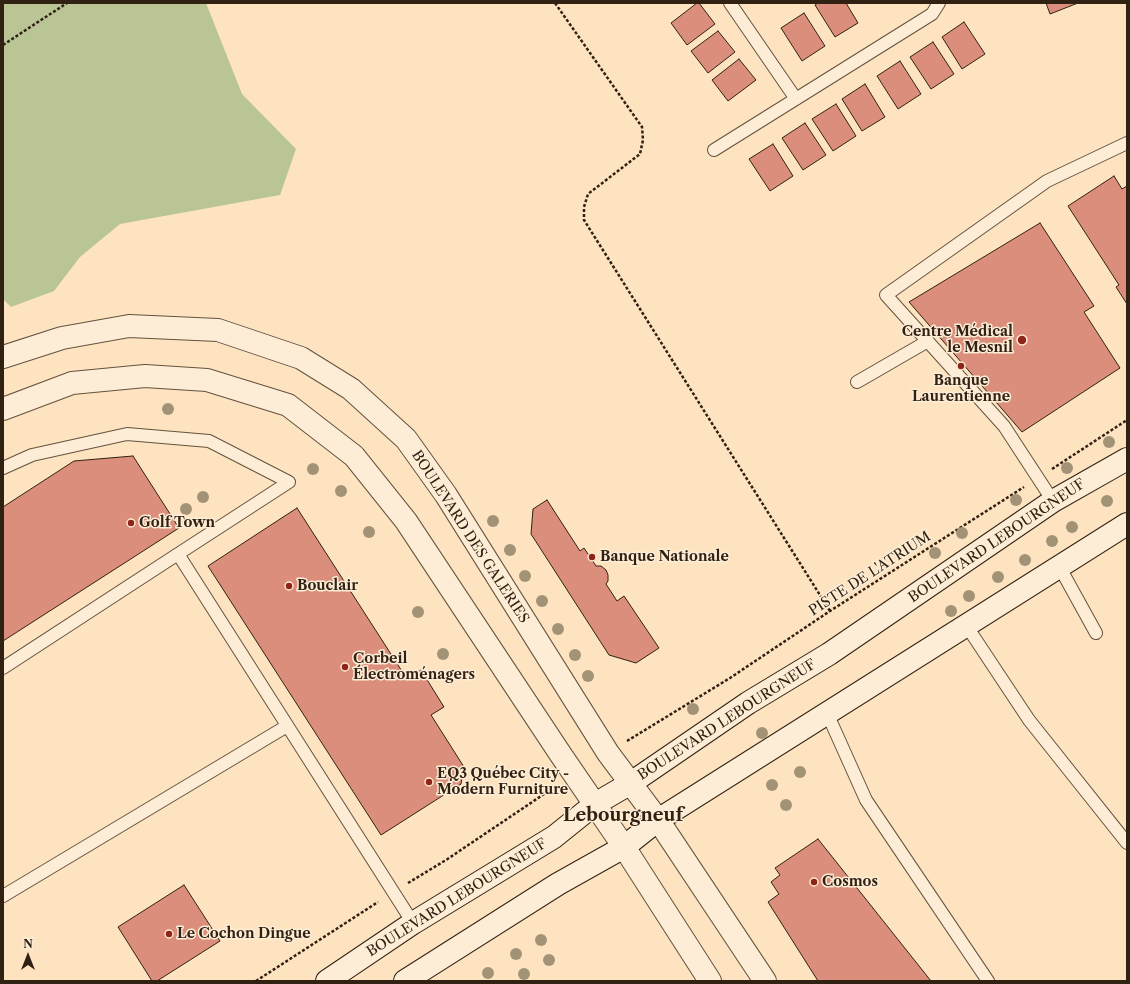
<!DOCTYPE html>
<meta charset="utf-8">
<style>
body{margin:0}
#map{position:relative;width:1130px;height:984px;overflow:hidden;background:#fde3c0;font-family:"Libre Caslon Text",serif}
canvas{display:block}
.frame{position:absolute;inset:0;border:4px solid #312112;pointer-events:none}
.north{position:absolute;left:8px;top:936px;width:40px;height:40px;-webkit-text-stroke:3px #feedd6;paint-order:stroke;rotate:0deg;font-size:11px;font-weight:700;line-height:16px;text-align:center;color:#312112}
.north::after{content:'';display:block;margin:auto;width:14px;height:18px;background:#312112;clip-path:polygon(50% 0,100% 100%,50% 72%,0 100%)}
</style>
<div id="map">
<canvas width="1130" height="984"></canvas>
<div class="frame"></div>
<div class="north">N</div>
</div>
<script>
const ctx = document.querySelector('canvas').getContext('2d');
ctx.lineJoin = 'round';
function fill(path, color) { ctx.fillStyle = color; ctx.fill(path, 'evenodd'); }
const poly = rows => new Path2D(rows.map(r => 'M' + r).join(''));
function strokePath(path, color, width, dash) { ctx.strokeStyle = color; ctx.lineWidth = width; ctx.lineCap = dash ? 'butt' : 'round'; ctx.setLineDash(dash || []); ctx.stroke(path); }
function drawText(font, color, halo, rows, align = 'center') {
  ctx.font = font + ' "Libre Caslon Text",serif'; ctx.lineWidth = 3; ctx.setLineDash([]); ctx.textBaseline = 'middle'; ctx.strokeStyle = halo; ctx.fillStyle = color; for (const [text, x, y, turn = 0] of rows) {
    ctx.save(); ctx.translate(x, y); ctx.rotate((+turn || 0) * Math.PI / 180); ctx.textAlign = isNaN(turn) ? turn : align; if (halo) ctx.strokeText(text, 0, 0); ctx.fillText(text, 0, 0); ctx.restore();
  }
}
const green = poly([
 [3,3,206,3,242,94,296,149,280,195,120,224,80,257,54,291,11,307,3,299]
]);
const building = poly([
 [697,3,699,3,715,24,687,45,671,23,697,3],
 [818,3,846,3,858,23,835,37,815,5,818,3],
 [1046,3,1078,3,1050,14,1046,3],
 [804,13,825,46,802,61,781,28,804,13],
 [964,22,985,54,962,69,942,37,964,22],
 [718,31,735,52,708,73,691,51,718,31],
 [933,42,954,74,931,89,910,57,933,42],
 [739,59,756,80,728,101,712,80,739,59],
 [900,61,921,94,898,109,877,76,900,61],
 [865,84,885,117,862,131,842,99,865,84],
 [836,104,856,136,833,151,812,119,836,104],
 [805,123,826,155,803,170,782,138,805,123],
 [773,144,793,176,770,191,749,159,773,144],
 [1114,176,1122,189,1127,186,1127,304,1116,287,1119,285,1068,206,1114,176],
 [1040,223,1094,306,1084,312,1120,368,1022,432,909,302,1040,223],
 [133,456,179,528,3,641,3,507,74,461,133,456],
 [547,500,580,551,584,548,596,566,601,566,606,570,608,575,608,581,606,584,617,601,624,596,659,648,636,663,609,655,531,534,533,509,547,500],
 [297,508,407,679,421,670,444,707,431,715,464,767,461,784,381,835,208,566,297,508],
 [818,839,931,981,818,981,768,902,779,894,771,882,780,875,775,868,818,839],
 [184,885,220,941,157,981,152,981,118,927,184,885]
]);
const path = poly([
 [555,3,642,127,643,140,640,154,588,194,584,207,584,220,830,611],
 [3,45,67,3],
 [1052,469,1127,420],
 [627,741,730,678,830,611,1024,487],
 [408,883,446,860,556,786],
 [256,981,378,902]
]);
const service = poly([
 [730,3,796,99],
 [714,150,932,14,939,3],
 [857,382,928,341],
 [3,468,32,455,127,434,209,441,289,482,178,554],
 [1053,501,1004,426,886,295,1047,181,1127,143],
 [1059,566,1096,633],
 [966,625,1029,720,1127,843],
 [3,668,178,554,413,923],
 [827,713,866,800,988,981],
 [3,896,287,726]
]);
const tertiary = poly([
 [3,357,62,338,129,326,218,330,301,358,351,389,406,439,446,495,608,753,658,820,765,981],
 [3,409,72,383,145,376,207,380,288,405,354,456,406,521,561,755,624,847,710,981]
]);
const secondary = poly([
 [327,981,413,923,554,837,595,804,631,783,748,703,829,654,1053,501,1127,459],
 [405,981,558,884,624,847,658,820,1127,524]
]);
const trees = [
 [168,409],
 [1109,442],
 [1067,468],
 [313,469],
 [341,491],
 [203,497],
 [1016,500],
 [1107,501],
 [186,509],
 [493,521],
 [1072,527],
 [369,532],
 [962,533],
 [1052,541],
 [510,550],
 [935,553],
 [1025,560],
 [525,576],
 [998,577],
 [969,596],
 [542,601],
 [951,611],
 [418,612],
 [558,629],
 [443,654],
 [575,655],
 [588,676],
 [693,709],
 [762,733],
 [800,772],
 [772,785],
 [786,805],
 [541,940],
 [516,954],
 [549,960],
 [488,973],
 [524,974]
];
const markers = [
 [1022,340,5,"#8f2418"],
 [961,366,4,"#8f2418"],
 [131,523,4,"#8f2418"],
 [592,557,4,"#8f2418"],
 [289,586,4,"#8f2418"],
 [345,667,4,"#8f2418"],
 [429,782,4,"#8f2418"],
 [814,882,4,"#8f2418"],
 [169,934,4,"#8f2418"]
];
const poiNames = [
 ["Centre Médical",1013,332,"right"],
 ["le Mesnil",1013,348,"right"],
 ["Banque",961,381,"center"],
 ["Laurentienne",961,397,"center"],
 ["Golf Town",139,523],
 ["Banque Nationale",600,557],
 ["Bouclair",297,586],
 ["Corbeil",353,659],
 ["Électroménagers",353,675],
 ["EQ3 Québec City -",437,774],
 ["Modern Furniture",437,790],
 ["Cosmos",822,882],
 ["Le Cochon Dingue",177,934]
];
const streetNames = [
 ["BOULEVARD DES GALERIES",470,537,57],
 ["BOULEVARD LEBOURGNEUF",997,541,-34],
 ["PISTE DE L'ATRIUM",870,574,-33],
 ["BOULEVARD LEBOURGNEUF",727,720,-33],
 ["BOULEVARD LEBOURGNEUF",457,898,-32]
];
const districtNames = [
 ["Lebourgneuf",623,816]
];
fill(green, '#bac596');
fill(building, '#db8e7c');
strokePath(building, '#312112', 1);
strokePath(service, '#64523e', 14);
strokePath(tertiary, '#64523e', 24);
strokePath(secondary, '#312112', 24);
strokePath(path, '#312112', 2.5, [3, 2]);
strokePath(service, '#feedd6', 12);
strokePath(tertiary, '#feedd6', 22);
strokePath(secondary, '#feedd6', 22);
ctx.fillStyle = '#a39376';
for (const [x, y] of trees) { ctx.beginPath(); ctx.arc(x, y, 6, 0, 2 * Math.PI); ctx.fill(); }
for (const [x, y, r, color] of markers) { const dot = new Path2D(); dot.arc(x, y, r, 0, 2 * Math.PI); ctx.fillStyle = color; ctx.fill(dot); strokePath(dot, '#feedd6', 1.5); }
drawText('bold 14px', '#312112', '#feedd6', poiNames, 'left');
drawText('14px', '#312112', '#feedd6', streetNames);
drawText('bold 18px', '#312112', '#feedd6', districtNames);
</script>
